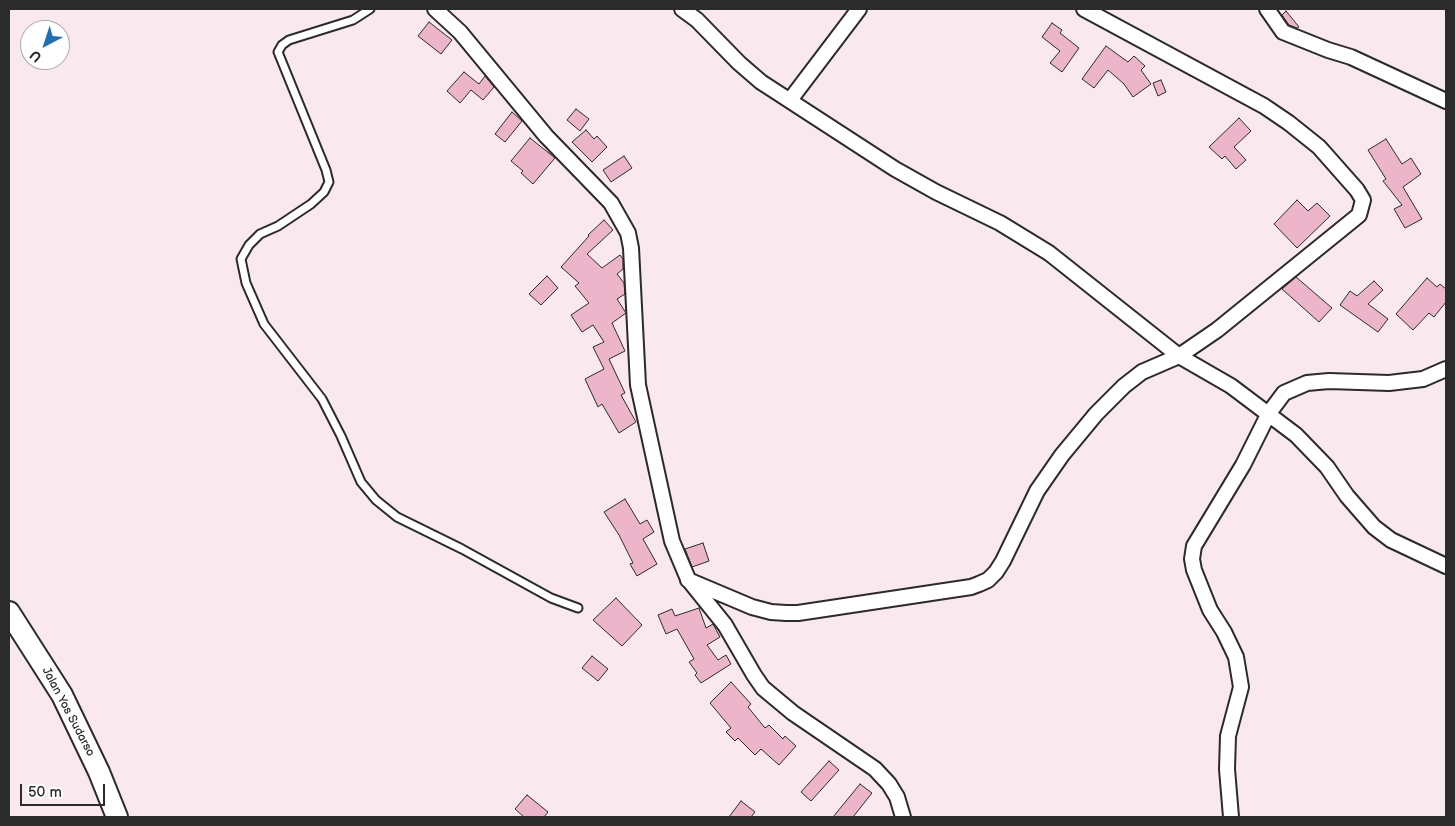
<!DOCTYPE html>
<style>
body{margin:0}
#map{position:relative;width:1455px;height:826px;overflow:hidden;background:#f9e9ef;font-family:"Balsamiq Sans",sans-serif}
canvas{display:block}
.frame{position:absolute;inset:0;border:10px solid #2b2b2b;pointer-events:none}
.north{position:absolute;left:20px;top:20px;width:50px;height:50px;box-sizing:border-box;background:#fff;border:1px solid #aaa;border-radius:50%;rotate:220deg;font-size:14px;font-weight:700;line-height:20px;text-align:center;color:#2b2b2b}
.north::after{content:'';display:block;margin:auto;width:18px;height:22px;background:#1f6fb2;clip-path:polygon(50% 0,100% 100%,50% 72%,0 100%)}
.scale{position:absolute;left:20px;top:784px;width:85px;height:22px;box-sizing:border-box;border:2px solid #2b2b2b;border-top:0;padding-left:6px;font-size:15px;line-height:18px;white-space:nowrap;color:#2b2b2b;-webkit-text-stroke:4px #fff;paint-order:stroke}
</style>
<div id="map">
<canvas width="1455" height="826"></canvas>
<div class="frame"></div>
<div class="north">U</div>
<div class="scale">50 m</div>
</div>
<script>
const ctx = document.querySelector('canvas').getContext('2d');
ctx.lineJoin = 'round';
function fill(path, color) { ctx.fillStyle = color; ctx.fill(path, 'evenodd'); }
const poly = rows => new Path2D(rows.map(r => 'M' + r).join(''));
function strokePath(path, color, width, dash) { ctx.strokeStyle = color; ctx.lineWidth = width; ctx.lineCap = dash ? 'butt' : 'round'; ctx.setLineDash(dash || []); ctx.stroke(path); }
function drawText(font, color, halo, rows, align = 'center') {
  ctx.font = font + ' "Balsamiq Sans",sans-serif'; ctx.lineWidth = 5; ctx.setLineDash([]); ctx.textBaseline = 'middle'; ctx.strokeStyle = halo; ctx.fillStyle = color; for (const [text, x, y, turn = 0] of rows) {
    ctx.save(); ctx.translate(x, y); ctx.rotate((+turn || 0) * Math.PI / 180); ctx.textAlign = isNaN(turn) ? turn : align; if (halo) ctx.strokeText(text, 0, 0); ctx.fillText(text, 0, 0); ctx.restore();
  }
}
const building = poly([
 [1286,11,1299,27,1297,28,1289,25,1282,15,1286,11],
 [429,22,452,40,441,54,418,36,429,22],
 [1052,23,1062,30,1060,33,1079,48,1062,72,1050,63,1060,51,1042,37,1052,23],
 [1106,46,1128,62,1134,56,1145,66,1141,70,1151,84,1133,97,1124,84,1108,70,1094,88,1082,79,1106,46],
 [464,72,479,84,485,76,494,87,483,100,471,90,460,103,447,91,464,72],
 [1161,80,1166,92,1158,96,1153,83,1161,80],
 [576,109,589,119,580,131,567,120,576,109],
 [512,112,522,121,505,142,495,134,512,112],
 [1239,118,1251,131,1234,147,1246,160,1236,169,1225,156,1222,159,1209,147,1239,118],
 [586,130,594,139,597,136,607,147,592,162,572,142,586,130],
 [530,138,555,158,533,184,521,173,523,171,511,161,530,138],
 [1386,139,1402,164,1411,158,1421,174,1403,187,1422,219,1405,228,1394,209,1402,205,1383,181,1386,179,1368,150,1386,139],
 [624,156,632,168,611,182,603,170,624,156],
 [1297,200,1308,211,1317,203,1330,216,1297,248,1274,224,1297,200],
 [604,220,613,230,587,254,602,268,620,255,623,259,623,269,617,274,624,283,625,294,617,299,626,313,612,323,625,351,609,359,625,393,621,395,636,422,619,433,602,404,598,407,585,379,604,369,593,347,604,342,593,325,582,332,571,315,589,303,575,286,579,283,561,267,589,236,588,235,604,220],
 [547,276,558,288,541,305,529,294,547,276],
 [1296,277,1332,308,1319,322,1282,289,1296,277],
 [1427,278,1437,287,1440,284,1446,289,1446,302,1434,317,1429,313,1413,330,1396,314,1427,278],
 [1374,281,1383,290,1368,304,1388,319,1378,332,1340,305,1350,291,1357,296,1374,281],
 [625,499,640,524,647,520,654,532,643,539,657,564,637,576,630,564,633,563,619,535,604,512,625,499],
 [703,543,709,561,692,567,685,549,703,543],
 [616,598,642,625,622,646,593,620,616,598],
 [699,608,706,628,713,624,720,637,707,645,718,660,726,655,731,664,701,683,695,675,697,673,689,662,694,659,677,629,666,634,658,615,672,609,675,616,699,608],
 [592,656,608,669,598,681,582,668,592,656],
 [731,682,751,704,748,707,765,728,769,725,783,739,785,736,796,746,779,765,761,749,755,755,738,738,735,741,726,732,731,728,710,703,731,682],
 [829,761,839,770,811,801,801,792,829,761],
 [860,784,872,793,853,817,833,817,860,784],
 [527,795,548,812,544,817,524,817,515,809,527,795],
 [741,801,755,812,751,817,729,817,741,801]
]);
const lane = poly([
 [370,9,353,20,289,40,282,45,278,52,326,170,329,182,324,192,311,204,278,226,260,234,249,245,241,259,246,283,264,324,322,399,341,436,361,482,376,500,397,517,462,549,551,598,578,608]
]);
const street = poly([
 [435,9,460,32,546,136,611,203,628,233,631,248,638,385,672,541,688,579,725,625,754,675,763,688,793,713,875,769,889,784,897,797,903,817],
 [682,9,697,20,739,63,761,82,895,169,936,192,1000,223,1049,253,1179,356,1217,330,1359,215,1363,200,1357,190,1319,147,1289,123,1264,106,1084,9],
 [1267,9,1283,32,1328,50,1351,57,1446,101],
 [790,100,859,9],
 [688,580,752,607,771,612,786,613,798,613,971,587,979,584,988,580,996,572,1003,561,1037,491,1062,455,1096,414,1124,386,1142,372,1179,356,1231,386,1296,435,1327,467,1347,496,1374,527,1391,540,1446,566],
 [1231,817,1227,769,1228,736,1241,687,1236,657,1224,632,1210,610,1194,570,1192,559,1194,546,1243,465,1269,413,1284,393,1307,383,1329,381,1389,383,1423,379,1446,369]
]);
const secondary = poly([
 [9,612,62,695,99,772,117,817]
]);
const streetNames = [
 ["Jalan Yos Sudarso",68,712,62]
];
fill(building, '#ecb5ca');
strokePath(building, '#2b2b2b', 1);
strokePath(lane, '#2b2b2b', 11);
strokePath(street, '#2b2b2b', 18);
strokePath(secondary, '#2b2b2b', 24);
strokePath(lane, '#fff', 7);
strokePath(street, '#fff', 14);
strokePath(secondary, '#fff', 20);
drawText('12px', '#2b2b2b', '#fff', streetNames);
</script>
